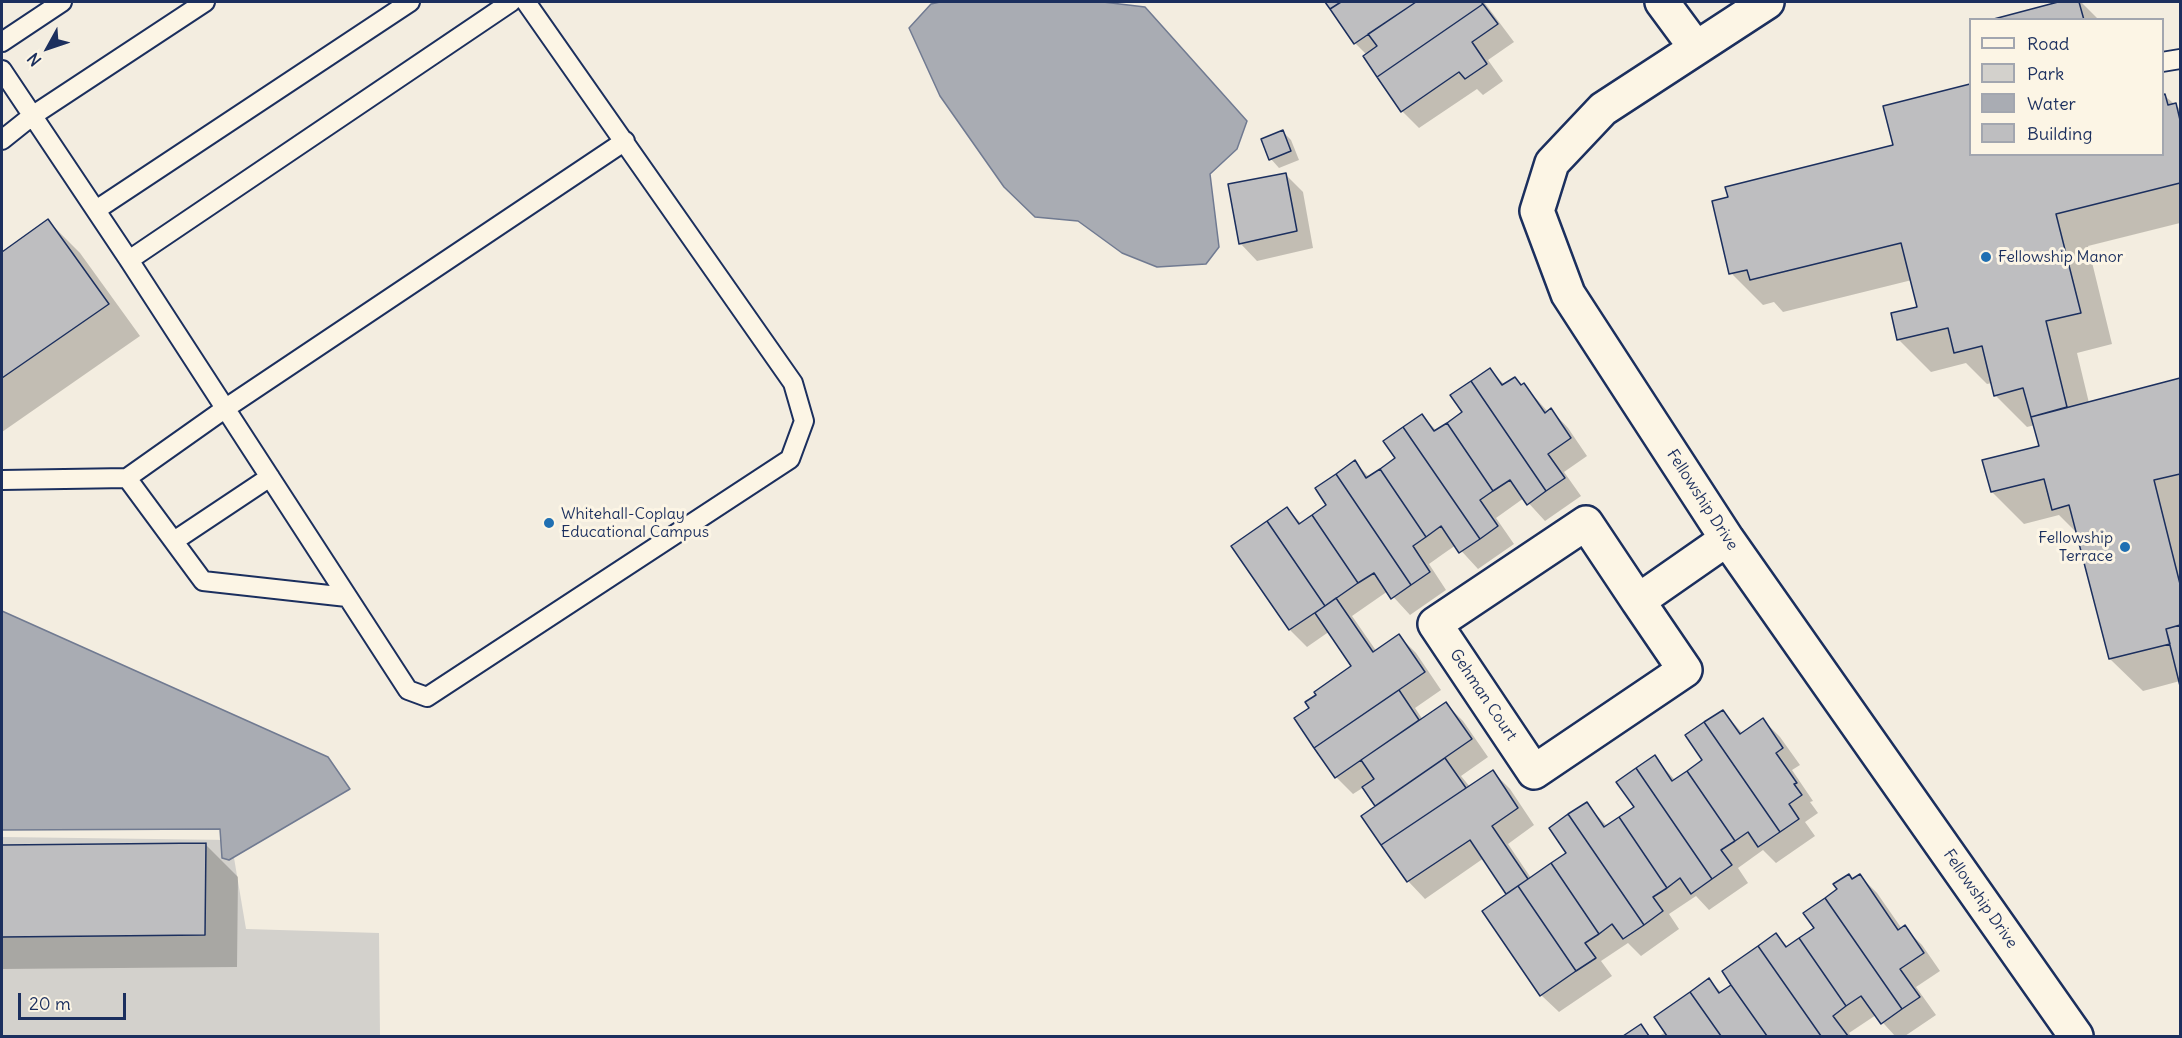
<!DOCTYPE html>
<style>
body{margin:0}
#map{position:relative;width:2182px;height:1038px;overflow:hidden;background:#f3ede0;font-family:Delius,sans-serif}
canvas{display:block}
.frame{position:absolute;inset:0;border:3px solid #1b2f5e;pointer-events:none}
.legend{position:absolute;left:1969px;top:18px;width:195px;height:138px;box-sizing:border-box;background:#fcf5e5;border:2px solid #a2a6af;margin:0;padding:8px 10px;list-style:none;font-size:18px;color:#1b2f5e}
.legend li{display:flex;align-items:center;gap:12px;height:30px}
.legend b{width:30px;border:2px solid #a2a6af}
.north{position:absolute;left:18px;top:18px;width:60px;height:60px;-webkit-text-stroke:4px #fcf5e5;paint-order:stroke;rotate:230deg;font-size:16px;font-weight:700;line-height:24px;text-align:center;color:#1b2f5e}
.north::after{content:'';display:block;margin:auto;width:21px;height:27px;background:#1b2f5e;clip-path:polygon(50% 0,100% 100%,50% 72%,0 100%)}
.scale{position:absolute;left:18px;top:993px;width:108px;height:27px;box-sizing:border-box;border:3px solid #1b2f5e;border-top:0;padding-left:8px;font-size:18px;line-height:21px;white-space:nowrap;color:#1b2f5e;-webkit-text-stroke:4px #fcf5e5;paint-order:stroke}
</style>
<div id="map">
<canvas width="2182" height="1038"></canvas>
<div class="frame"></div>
<ul class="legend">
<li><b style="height:8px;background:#fcf5e5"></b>Road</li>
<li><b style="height:16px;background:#d3d1cc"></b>Park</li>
<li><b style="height:16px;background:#a9acb3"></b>Water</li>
<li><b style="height:16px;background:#bebec0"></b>Building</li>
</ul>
<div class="north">N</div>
<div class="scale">20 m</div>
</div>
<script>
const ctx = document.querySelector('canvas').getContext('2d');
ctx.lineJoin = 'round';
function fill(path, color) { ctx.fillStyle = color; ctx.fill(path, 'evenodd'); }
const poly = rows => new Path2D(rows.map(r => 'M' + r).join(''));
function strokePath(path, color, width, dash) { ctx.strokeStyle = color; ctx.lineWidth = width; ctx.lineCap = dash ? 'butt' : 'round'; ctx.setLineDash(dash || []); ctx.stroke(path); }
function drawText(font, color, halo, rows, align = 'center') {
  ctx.font = font + ' Delius,sans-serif'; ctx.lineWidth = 6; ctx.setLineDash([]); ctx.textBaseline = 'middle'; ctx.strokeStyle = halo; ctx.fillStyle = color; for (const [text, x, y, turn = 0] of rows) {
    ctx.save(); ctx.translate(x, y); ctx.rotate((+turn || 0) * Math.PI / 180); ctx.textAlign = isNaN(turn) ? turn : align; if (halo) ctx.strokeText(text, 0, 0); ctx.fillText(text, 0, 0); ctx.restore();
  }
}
const green = poly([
 [2,837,231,840,246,929,379,933,380,1036,2,1036]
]);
const water = poly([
 [940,2,1103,2,1145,7,1247,121,1237,149,1210,174,1219,247,1206,264,1157,267,1122,253,1078,221,1035,217,1004,187,940,96,909,28,931,4,940,2],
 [2,611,328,757,350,789,229,860,222,858,220,829,2,830,2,611]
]);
const shadow = poly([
 [1326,2,1484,2,1514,42,1488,60,1503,81,1483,95,1477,89,1419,128,1402,111,1367,55,1355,43],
 [2064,2,2081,2,2099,20,1996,20],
 [1970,85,1970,154,2162,154,2165,96,2180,109,2180,223,2088,246,2112,344,2077,353,2089,403,2180,380,2180,681,2143,691,2110,659,2078,534,2059,515,2024,524,1992,492,2041,447,2035,425,2027,427,1995,395,1992,383,1987,384,1966,363,1931,372,1899,340,1893,314,1918,308,1912,280,1783,312,1774,302,1763,305,1731,273,1895,147,1885,107],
 [1283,132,1291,140,1299,160,1279,168,1271,159],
 [1286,175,1303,192,1313,248,1257,261,1240,243],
 [48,221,80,253,140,336,2,432,2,254],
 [1490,370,1505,385,1515,378,1522,386,1524,385,1548,412,1551,410,1568,428,1587,456,1564,472,1581,496,1545,521,1524,498,1496,518,1514,544,1478,569,1456,545,1443,554,1429,564,1446,590,1410,615,1388,591,1352,616,1377,652,1399,636,1416,653,1441,690,1415,708,1423,720,1446,704,1463,721,1488,757,1461,776,1470,787,1493,772,1510,789,1534,825,1508,844,1531,878,1568,853,1586,804,1607,826,1636,807,1654,757,1675,780,1704,760,1723,711,1743,734,1763,720,1780,737,1800,765,1792,770,1813,801,1810,802,1818,813,1805,822,1815,836,1776,863,1763,850,1738,868,1748,883,1709,910,1696,896,1669,914,1679,929,1641,956,1628,943,1601,961,1612,976,1559,1012,1541,995,1484,911,1508,894,1484,858,1425,899,1408,881,1363,817,1377,807,1364,787,1353,794,1336,777,1296,719,1311,708,1354,667,1330,631,1307,647,1290,630,1233,546,1287,509,1302,524,1328,506,1355,462,1369,477,1397,459,1422,416,1437,431,1465,413],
 [206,845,238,877,237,967,2,969,2,846],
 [1860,876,1877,893,1902,929,1904,927,1922,945,1940,971,1916,987,1936,1015,1905,1036,1895,1036,1876,1015,1849,1033,1851,1036,1659,1036,1666,1032,1709,980,1722,993,1733,985,1776,935,1788,947,1816,928,1853,880]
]);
const building = poly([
 [1325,2,1341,2,1330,9,1325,2],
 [1341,2,1416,2,1354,44,1330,9,1341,2],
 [1416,2,1481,2,1483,4,1377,77,1363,56,1377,46,1368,34,1416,2],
 [2058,2,2079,2,2084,20,1990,20,2058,2],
 [1483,4,1498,24,1472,42,1487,64,1465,79,1459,72,1401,112,1377,77,1483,4],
 [1970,84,1970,154,2162,154,2162,95,2165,94,2168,105,2176,103,2180,120,2180,183,2056,214,2081,313,2046,321,2067,407,2031,417,2023,388,1994,396,1982,346,1954,353,1948,328,1897,340,1891,313,1917,307,1901,243,1750,280,1747,270,1729,274,1712,201,1728,197,1725,187,1893,145,1883,106,1970,84],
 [1283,130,1291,151,1269,160,1261,139,1283,130],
 [1286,173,1297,231,1239,244,1228,184,1286,173],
 [48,219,109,304,2,378,2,252,48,219],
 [1490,368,1502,385,1515,377,1521,385,1524,383,1545,413,1551,408,1571,438,1548,454,1565,478,1546,491,1471,381,1490,368],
 [2180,378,2180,474,2154,480,2180,584,2180,625,2166,629,2170,644,2109,659,2069,505,2052,510,2044,479,1991,492,1982,460,2039,446,2031,417,2180,378],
 [1471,381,1546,491,1527,505,1510,480,1493,491,1447,423,1462,412,1450,395,1471,381],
 [1422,414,1434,431,1447,423,1493,491,1480,500,1498,526,1480,539,1403,427,1422,414],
 [1403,427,1480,539,1459,553,1441,526,1426,537,1380,469,1395,458,1383,441,1403,427],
 [1355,460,1366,478,1380,469,1426,537,1413,546,1430,572,1411,585,1336,474,1355,460],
 [1336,474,1411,585,1391,599,1374,573,1358,583,1312,515,1326,505,1315,488,1336,474],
 [1287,507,1299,524,1312,515,1358,583,1325,606,1267,521,1287,507],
 [1267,521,1325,606,1289,630,1231,546,1267,521],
 [1336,598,1373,652,1399,634,1425,672,1314,748,1294,718,1309,708,1305,702,1316,695,1314,692,1351,666,1315,613,1336,598],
 [2180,625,2180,686,2166,629,2180,625],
 [1399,690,1419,720,1335,778,1314,748,1399,690],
 [1446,702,1472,739,1375,806,1362,787,1374,779,1361,760,1446,702],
 [1723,710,1740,734,1763,718,1783,748,1776,753,1797,783,1794,784,1802,795,1789,804,1799,819,1780,832,1704,722,1723,710],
 [1704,722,1780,832,1758,847,1748,832,1735,841,1687,771,1702,760,1685,735,1704,722],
 [1655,755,1672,781,1687,771,1735,841,1721,850,1732,865,1712,879,1636,768,1655,755],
 [1445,758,1466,788,1381,845,1361,816,1445,758],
 [1636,768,1712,879,1691,894,1680,878,1667,888,1619,817,1634,807,1616,782,1636,768],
 [1493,770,1518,808,1492,826,1528,879,1506,894,1470,840,1407,882,1381,845,1493,770],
 [1587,802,1604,827,1619,817,1667,888,1653,897,1663,911,1644,925,1568,814,1587,802],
 [1568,814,1644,925,1623,939,1612,924,1599,934,1551,863,1566,853,1549,828,1568,814],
 [206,843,205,935,2,937,2,845,206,843],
 [1551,863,1599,934,1585,943,1596,958,1576,971,1518,886,1551,863],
 [1849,874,1852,879,1860,874,1898,930,1905,925,1924,953,1900,969,1920,997,1902,1009,1825,898,1837,889,1833,884,1849,874],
 [1518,886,1576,971,1540,996,1482,911,1518,886],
 [1825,898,1902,1009,1881,1024,1861,996,1846,1006,1799,938,1814,928,1803,913,1825,898],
 [1776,933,1786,947,1799,938,1846,1006,1833,1016,1848,1036,1821,1036,1758,946,1776,933],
 [1758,946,1821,1036,1767,1036,1731,985,1722,971,1758,946],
 [1709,978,1719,993,1731,985,1767,1036,1721,1036,1690,992,1709,978],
 [1690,992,1721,1036,1667,1036,1654,1017,1690,992],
 [1641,1024,1649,1036,1623,1036,1641,1024]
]);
const lane = poly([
 [2,42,62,2],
 [2162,62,2180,59],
 [2,70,129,260,408,690,427,697,790,459,804,421,793,383,526,2],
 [2,140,32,116,205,2],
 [96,210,410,2],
 [129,260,511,2],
 [127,478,226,408,625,141],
 [2,480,127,478,203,581,347,597],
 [174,541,270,477]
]);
const street = poly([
 [1662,2,1696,48],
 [1767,2,1603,109,1552,163,1537,211,1568,294,1640,405,1727,539,2076,1036],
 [1638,601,1685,670,1534,772,1435,624,1586,523,1638,601,1727,539]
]);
const markers = [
 [1986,257,6,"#1f6fb2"],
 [549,523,6,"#1f6fb2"],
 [2125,547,6,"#1f6fb2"]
];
const poiNames = [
 ["Fellowship Manor",1998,257],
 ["Whitehall-Coplay",561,514],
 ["Educational Campus",561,532],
 ["Fellowship",2113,538,"right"],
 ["Terrace",2113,556,"right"]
];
const streetNames = [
 ["Fellowship Drive",1702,500,57],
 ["Gehman Court",1483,695,56],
 ["Fellowship Drive",1980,899,55]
];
fill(green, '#d3d1cc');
fill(water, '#a9acb3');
strokePath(water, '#707a91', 1.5);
fill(shadow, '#0003');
fill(building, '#bebec0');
strokePath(building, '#1b2f5e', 1.5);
strokePath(lane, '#1b2f5e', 22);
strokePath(street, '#1b2f5e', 38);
strokePath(lane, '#fcf5e5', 18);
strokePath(street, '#fcf5e5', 33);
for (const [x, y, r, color] of markers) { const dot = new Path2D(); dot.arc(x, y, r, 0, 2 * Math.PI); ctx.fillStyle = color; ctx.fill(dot); strokePath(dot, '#fcf5e5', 2); }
drawText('16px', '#1b2f5e', '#fcf5e5', poiNames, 'left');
drawText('16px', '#1b2f5e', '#fcf5e5', streetNames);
</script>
